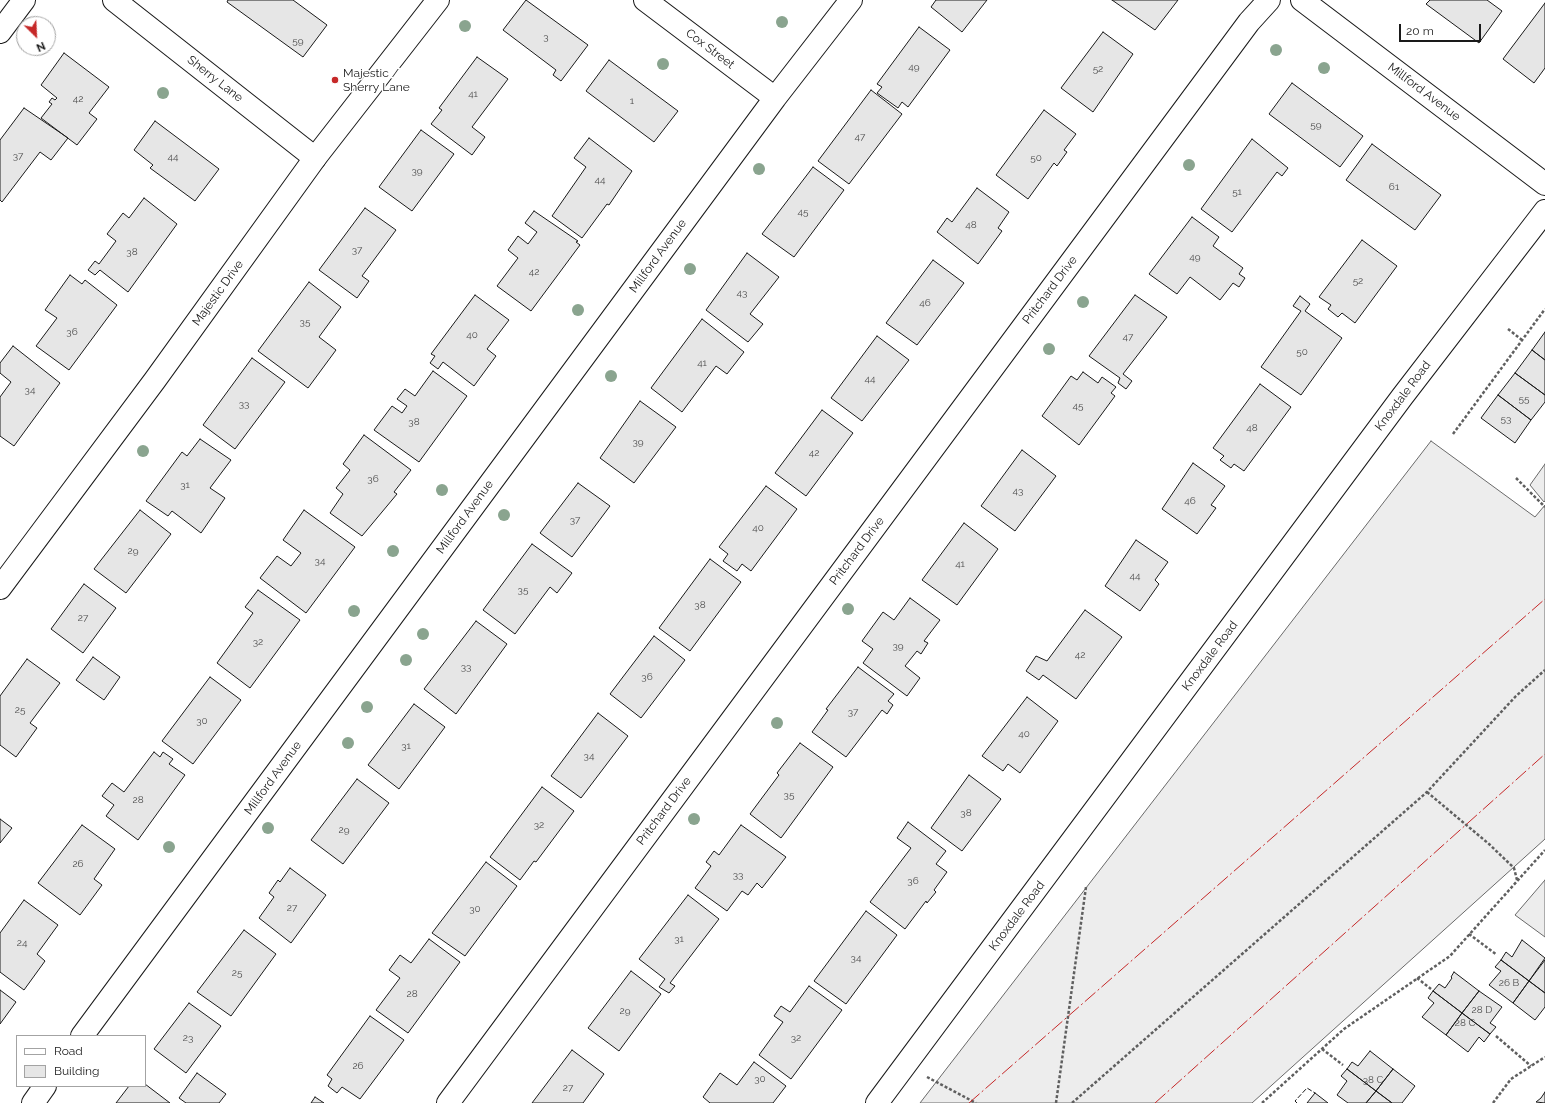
<!DOCTYPE html>
<style>
body{margin:0}
#map{position:relative;width:1545px;height:1103px;overflow:hidden;background:#fff;font-family:Raleway,sans-serif}
canvas{display:block}
.legend{position:absolute;left:16px;top:1035px;width:130px;height:52px;box-sizing:border-box;background:#fff;border:1px solid #a3a3a3;margin:0;padding:5px 7px;list-style:none;font-size:12px;color:#1a1a1a}
.legend li{display:flex;align-items:center;gap:8px;height:20px}
.legend b{width:20px;border:1px solid #a3a3a3}
.north{position:absolute;left:16px;top:16px;width:40px;height:40px;box-sizing:border-box;background:#fff;border:1px solid #a3a3a3;border-radius:50%;rotate:156deg;font-size:11px;font-weight:700;line-height:16px;text-align:center;color:#1a1a1a}
.north::after{content:'';display:block;margin:auto;width:14px;height:18px;background:#c62828;clip-path:polygon(50% 0,100% 100%,50% 72%,0 100%)}
.scale{position:absolute;left:1399px;top:24px;width:82px;height:18px;box-sizing:border-box;border:2px solid #1a1a1a;border-top:0;padding-left:5px;font-size:12px;line-height:14px;white-space:nowrap;color:#1a1a1a;-webkit-text-stroke:3px #fff;paint-order:stroke}
</style>
<div id="map">
<canvas width="1545" height="1103"></canvas>
<ul class="legend">
<li><b style="height:5px;background:#fff"></b>Road</li>
<li><b style="height:11px;background:#e6e6e6"></b>Building</li>
</ul>
<div class="north">N</div>
<div class="scale">20 m</div>
</div>
<script>
const ctx = document.querySelector('canvas').getContext('2d');
ctx.lineJoin = 'round';
function fill(path, color) { ctx.fillStyle = color; ctx.fill(path, 'evenodd'); }
const poly = rows => new Path2D(rows.map(r => 'M' + r).join(''));
function strokePath(path, color, width, dash) { ctx.strokeStyle = color; ctx.lineWidth = width; ctx.lineCap = dash ? 'butt' : 'round'; ctx.setLineDash(dash || []); ctx.stroke(path); }
function drawText(font, color, halo, rows, align = 'center') {
  ctx.font = font + ' Raleway,sans-serif'; ctx.lineWidth = 3; ctx.setLineDash([]); ctx.textBaseline = 'middle'; ctx.strokeStyle = halo; ctx.fillStyle = color; for (const [text, x, y, turn = 0] of rows) {
    ctx.save(); ctx.translate(x, y); ctx.rotate((+turn || 0) * Math.PI / 180); ctx.textAlign = isNaN(turn) ? turn : align; if (halo) ctx.strokeText(text, 0, 0); ctx.fillText(text, 0, 0); ctx.restore();
  }
}
const built = poly([
 [1431,441,1535,517,1545,505,1545,839,1252,1103,920,1103,1431,441],
 [1545,464,1545,501,1544,502,1530,485,1545,464],
 [1545,880,1545,937,1515,915,1545,880]
]);
const building = poly([
 [228,0,293,0,327,25,303,57,227,2,228,0],
 [526,0,588,45,561,81,553,75,556,70,503,30,526,0],
 [936,0,987,0,962,32,931,7,936,0],
 [1112,0,1178,0,1155,30,1112,0],
 [1430,0,1487,0,1502,11,1479,43,1426,4,1430,0],
 [1545,3,1545,68,1534,83,1503,59,1545,3],
 [919,27,950,50,908,107,902,102,898,108,877,93,882,87,877,84,919,27],
 [1103,32,1133,54,1093,112,1061,88,1103,32],
 [64,53,109,87,89,113,97,119,77,145,41,118,52,104,49,102,52,98,55,100,57,98,41,85,64,53],
 [477,57,508,79,472,127,485,137,472,155,431,124,442,110,439,108,477,57],
 [609,60,678,111,654,142,586,91,609,60],
 [1292,83,1363,136,1340,167,1269,114,1292,83],
 [871,90,902,114,849,184,818,161,871,90],
 [24,108,68,138,51,160,40,152,2,202,0,200,0,140,24,108],
 [1044,110,1076,134,1064,150,1067,152,1057,166,1054,163,1028,199,996,175,1044,110],
 [155,121,219,169,195,201,150,168,153,165,134,150,155,121],
 [421,130,454,154,412,211,379,187,421,130],
 [589,138,632,171,609,205,607,204,582,238,552,216,586,167,574,158,589,138],
 [1252,139,1288,168,1282,176,1277,172,1232,232,1201,209,1252,139],
 [1372,144,1441,195,1415,230,1346,180,1372,144],
 [813,167,844,190,794,257,762,234,813,167],
 [977,188,1009,212,998,228,1002,231,978,264,937,232,947,218,952,222,977,188],
 [144,198,177,224,128,292,100,270,95,275,88,270,95,261,99,264,116,241,107,234,123,213,129,218,144,198],
 [365,208,396,230,362,276,369,281,357,298,319,270,365,208],
 [534,211,578,241,576,242,580,245,531,311,497,286,518,258,508,250,518,236,528,244,537,232,525,223,534,211],
 [1192,217,1219,237,1213,246,1243,268,1239,274,1245,278,1239,287,1233,283,1220,300,1190,277,1177,294,1149,274,1192,217],
 [1362,240,1397,266,1355,323,1342,313,1338,317,1328,309,1331,305,1319,297,1362,240],
 [747,253,779,277,750,314,763,324,748,342,706,310,747,253],
 [933,260,964,283,917,345,886,323,933,260],
 [70,275,82,284,85,280,117,305,69,370,36,346,57,318,45,310,70,275],
 [309,282,341,307,319,337,336,350,308,388,258,351,309,282],
 [475,295,509,320,487,349,496,356,474,386,443,362,438,369,430,363,435,356,431,354,475,295],
 [1135,295,1167,317,1123,374,1132,381,1126,389,1118,383,1120,378,1089,356,1135,295],
 [1300,296,1310,304,1305,311,1342,338,1301,395,1261,367,1301,311,1293,306,1300,296],
 [702,319,744,352,727,374,716,366,682,412,651,388,702,319],
 [1545,332,1545,360,1532,350,1545,332],
 [877,336,909,360,862,421,831,398,877,336],
 [13,346,60,383,14,446,0,436,0,397,11,382,0,373,0,363,13,346],
 [1532,350,1545,360,1545,395,1515,373,1532,350],
 [252,358,285,382,235,449,203,425,252,358],
 [433,371,467,396,419,462,374,430,392,406,402,413,407,406,397,399,405,389,415,396,433,371],
 [1083,372,1098,383,1102,377,1116,387,1111,393,1115,396,1079,445,1042,416,1071,376,1077,380,1083,372],
 [1515,373,1545,395,1545,402,1531,420,1498,395,1515,373],
 [1260,384,1291,407,1244,471,1234,464,1231,468,1220,460,1224,456,1213,448,1260,384],
 [1498,395,1531,420,1515,443,1481,418,1498,395],
 [640,401,676,427,634,483,600,458,640,401],
 [822,410,853,433,806,496,775,473,822,410],
 [364,435,411,470,394,492,397,494,362,536,330,513,343,494,336,488,350,470,343,464,364,435],
 [200,439,231,460,210,488,225,498,201,533,172,511,168,516,146,501,182,452,187,456,200,439],
 [1022,450,1056,476,1015,531,981,506,1022,450],
 [1193,463,1225,486,1211,505,1216,508,1197,534,1162,509,1193,463],
 [578,483,610,506,572,557,540,533,578,483],
 [766,486,797,509,751,571,742,564,737,571,723,561,728,554,719,547,766,486],
 [140,510,171,534,126,593,94,569,140,510],
 [304,510,355,547,306,613,260,578,277,556,291,566,301,553,283,540,304,510],
 [964,523,998,549,957,605,922,580,964,523],
 [1136,540,1168,562,1155,580,1159,584,1140,611,1105,586,1136,540],
 [532,544,572,573,557,593,550,587,515,634,483,610,532,544],
 [710,559,741,582,690,651,659,628,710,559],
 [84,584,116,608,83,653,51,629,84,584],
 [258,590,300,620,250,688,217,663,253,613,245,607,258,590],
 [910,598,940,620,924,641,928,643,921,654,917,651,905,666,920,678,907,696,863,663,873,649,862,641,883,612,894,620,910,598],
 [1085,610,1122,637,1076,699,1043,675,1039,680,1026,671,1036,656,1047,661,1085,610],
 [476,621,507,644,456,714,424,689,476,621],
 [654,636,685,660,641,718,610,694,654,636],
 [93,657,120,677,104,700,76,680,93,657],
 [27,659,60,683,30,723,37,728,16,757,0,745,0,696,27,659],
 [858,667,894,694,888,701,893,705,887,714,882,710,846,757,812,732,828,710,826,709,858,667],
 [210,677,241,700,193,764,162,741,210,677],
 [1027,697,1058,721,1020,773,1008,764,1003,771,982,756,1027,697],
 [414,704,445,727,399,789,368,765,414,704],
 [598,713,628,736,581,798,551,776,598,713],
 [800,743,833,767,781,838,750,814,779,775,777,773,800,743],
 [154,752,160,757,163,752,173,759,169,764,185,775,138,840,106,816,114,805,102,796,112,783,124,792,154,752],
 [969,775,1001,799,962,851,931,828,969,775],
 [357,779,389,803,343,864,311,840,357,779],
 [542,787,574,811,536,862,534,861,520,880,490,857,542,787],
 [0,819,12,828,0,843,0,819],
 [908,822,946,851,936,864,947,872,934,890,936,892,927,903,926,901,905,929,870,902,911,848,897,838,908,822],
 [82,825,115,849,94,879,102,885,80,915,38,883,82,825],
 [741,825,786,857,762,888,757,883,748,895,742,891,727,911,695,888,711,866,706,862,714,851,719,855,741,825],
 [486,862,517,886,465,956,432,933,486,862],
 [290,868,326,895,291,943,259,918,274,897,269,893,278,880,280,882,290,868],
 [688,895,719,919,670,983,675,986,669,993,659,987,665,979,639,959,688,895],
 [24,900,58,925,37,954,45,961,24,990,0,972,0,933,24,900],
 [866,911,897,935,846,1004,814,981,866,911],
 [244,930,276,954,231,1016,197,992,244,930],
 [429,939,460,962,408,1033,376,1010,400,978,389,970,400,955,411,963,429,939],
 [1522,940,1545,958,1529,981,1501,960,1506,952,1512,957,1522,940],
 [1501,960,1529,981,1513,1003,1489,985,1501,971,1495,967,1501,960],
 [1545,960,1545,993,1529,981,1545,960],
 [631,971,661,994,619,1051,588,1028,631,971],
 [1454,972,1479,991,1462,1013,1433,991,1439,984,1445,988,1452,978,1451,977,1454,972],
 [1529,981,1545,993,1545,1007,1535,1020,1513,1003,1529,981],
 [809,986,842,1010,791,1079,759,1055,783,1022,774,1016,781,1006,790,1012,809,986],
 [0,990,16,1002,0,1024,0,990],
 [1433,991,1462,1013,1446,1035,1422,1017,1434,1003,1428,998,1433,991],
 [1479,991,1502,1007,1490,1023,1496,1027,1490,1034,1462,1013,1479,991],
 [189,1003,221,1026,186,1073,154,1049,189,1003],
 [1462,1013,1490,1034,1484,1042,1479,1037,1468,1052,1446,1035,1462,1013],
 [370,1016,404,1040,360,1099,342,1087,337,1093,328,1086,332,1079,327,1075,370,1016],
 [572,1050,604,1074,583,1103,532,1103,572,1050],
 [1370,1051,1393,1069,1376,1091,1347,1069,1352,1062,1358,1066,1370,1051],
 [754,1062,786,1086,773,1103,710,1103,703,1097,720,1073,737,1085,754,1062],
 [1347,1069,1376,1091,1366,1103,1348,1103,1337,1095,1347,1081,1341,1076,1347,1069],
 [1393,1069,1415,1086,1402,1103,1392,1103,1376,1091,1393,1069],
 [197,1073,226,1094,219,1103,186,1103,179,1098,197,1073],
 [145,1084,170,1103,116,1103,129,1086,145,1086,145,1084],
 [1376,1091,1392,1103,1366,1103,1376,1091],
 [1545,1092,1545,1103,1536,1102,1541,1098,1545,1092],
 [1315,1093,1328,1103,1307,1103,1315,1093],
 [315,1097,324,1103,311,1103,315,1097]
]);
const path = poly([
 [1508,329,1522,340],
 [1453,434,1545,309],
 [1516,478,1545,507],
 [1427,792,1489,844,1514,868,1517,880],
 [1469,934,1497,955],
 [1417,978,1431,989],
 [1496,1036,1531,1066],
 [1322,1049,1343,1065],
 [927,1077,976,1103],
 [1056,1103,1086,887],
 [1072,1103,1427,792,1516,696,1545,670],
 [1262,1103,1344,1029,1450,956,1545,850],
 [1493,1103,1511,1079,1545,1057]
]);
const street = poly([
 [114,0,315,158],
 [645,0,775,98],
 [1302,0,1545,184],
 [0,32,24,0],
 [82,1036,775,98,851,0],
 [33,1103,45,1086],
 [448,1103,1249,22,1269,0]
]);
const secondary = poly([
 [0,588,155,380,315,158,438,0],
 [877,1103,1402,397,1545,211]
]);
const fence = poly([
 [1297,1103,1295,1101,1307,1088,1315,1093]
]);
const power = poly([
 [969,1103,1545,599],
 [1155,1103,1545,754]
]);
const trees = [
 [782,22],
 [465,26],
 [1276,50],
 [663,64],
 [1324,68],
 [163,93],
 [1189,165],
 [759,169],
 [690,269],
 [1083,302],
 [578,310],
 [1049,349],
 [611,376],
 [143,451],
 [442,490],
 [504,515],
 [393,551],
 [848,609],
 [354,611],
 [423,634],
 [406,660],
 [367,707],
 [777,723],
 [348,743],
 [694,819],
 [268,828],
 [169,847]
];
const markers = [
 [335,80,4,"#c62828"]
];
const numberNames = [
 ["3",546,37],
 ["59",298,41],
 ["49",914,67],
 ["52",1098,69],
 ["41",473,94],
 ["42",78,99],
 ["1",632,101],
 ["59",1316,125],
 ["47",860,137],
 ["37",18,156],
 ["44",173,157],
 ["50",1036,158],
 ["39",417,171],
 ["44",600,180],
 ["61",1394,187],
 ["51",1237,192],
 ["45",803,212],
 ["48",971,225],
 ["37",357,250],
 ["38",132,252],
 ["49",1195,257],
 ["42",534,272],
 ["52",1358,281],
 ["43",742,293],
 ["46",925,303],
 ["35",305,322],
 ["36",72,332],
 ["40",472,335],
 ["47",1128,337],
 ["50",1302,352],
 ["41",702,363],
 ["44",870,379],
 ["34",30,390],
 ["55",1524,399],
 ["33",244,404],
 ["45",1078,406],
 ["53",1506,419],
 ["38",414,422],
 ["48",1252,428],
 ["39",638,442],
 ["42",814,453],
 ["36",373,479],
 ["31",185,485],
 ["43",1018,491],
 ["46",1190,501],
 ["37",575,520],
 ["40",758,528],
 ["29",133,551],
 ["34",320,561],
 ["41",960,564],
 ["44",1135,576],
 ["35",523,590],
 ["38",700,605],
 ["27",83,618],
 ["32",258,642],
 ["39",898,646],
 ["42",1080,655],
 ["33",466,667],
 ["36",647,677],
 ["25",20,710],
 ["37",853,712],
 ["30",202,721],
 ["40",1024,734],
 ["31",406,746],
 ["34",589,756],
 ["35",789,795],
 ["28",138,800],
 ["38",966,813],
 ["32",539,825],
 ["29",344,830],
 ["26",78,864],
 ["33",738,875],
 ["36",913,881],
 ["27",292,908],
 ["30",475,909],
 ["31",679,939],
 ["24",22,943],
 ["34",856,958],
 ["25",237,973],
 ["26 B",1509,983],
 ["28",412,994],
 ["28 D",1482,1010],
 ["29",625,1011],
 ["28 C",1465,1023],
 ["23",188,1038],
 ["32",796,1038],
 ["26",358,1066],
 ["30",760,1079],
 ["38 C",1373,1080],
 ["27",568,1088]
];
const streetNames = [
 ["Cox Street",710,49,37],
 ["Sherry Lane",215,79,38],
 ["Millford Avenue",1424,92,37],
 ["Millford Avenue",658,256,-54],
 ["Pritchard Drive",1050,290,-53],
 ["Majestic Drive",218,293,-54],
 ["Knoxdale Road",1403,396,-53],
 ["Millford Avenue",465,517,-54],
 ["Pritchard Drive",857,551,-53],
 ["Knoxdale Road",1210,656,-53],
 ["Millford Avenue",273,778,-54],
 ["Pritchard Drive",664,811,-53],
 ["Knoxdale Road",1017,916,-53]
];
const poiNames = [
 ["Majestic /",343,73],
 ["Sherry Lane",343,87]
];
fill(built, '#ededed');
strokePath(built, '#6a6a6a', 1);
fill(building, '#e6e6e6');
strokePath(building, '#1a1a1a', 1);
strokePath(street, '#1a1a1a', 24);
strokePath(secondary, '#1a1a1a', 24);
strokePath(path, '#5f5f5f', 2.5, [3, 2]);
strokePath(street, '#fff', 22);
strokePath(secondary, '#fff', 22);
strokePath(fence, '#1a1a1a', 1, [5, 2]);
strokePath(power, '#c62828', 1, [14, 3, 2, 3]);
ctx.fillStyle = '#8aa48f';
for (const [x, y] of trees) { ctx.beginPath(); ctx.arc(x, y, 6, 0, 2 * Math.PI); ctx.fill(); }
for (const [x, y, r, color] of markers) { const dot = new Path2D(); dot.arc(x, y, r, 0, 2 * Math.PI); ctx.fillStyle = color; ctx.fill(dot); strokePath(dot, '#fff', 1.5); }
drawText('10px', '#4d4d4d', null, numberNames);
drawText('12px', '#1a1a1a', '#fff', streetNames);
drawText('12px', '#1a1a1a', '#fff', poiNames, 'left');
</script>
